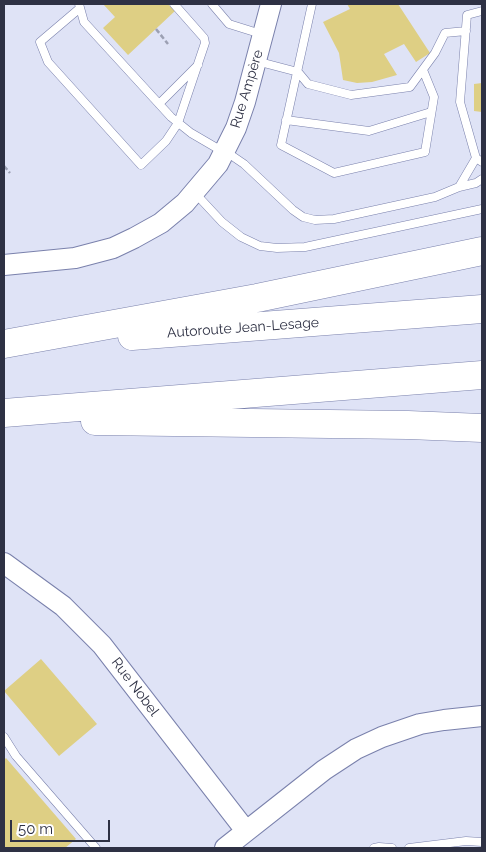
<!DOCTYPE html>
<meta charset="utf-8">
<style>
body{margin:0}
#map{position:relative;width:486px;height:852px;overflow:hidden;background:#dfe3f6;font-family:Raleway,sans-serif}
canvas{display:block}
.frame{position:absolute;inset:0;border:5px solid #2e3144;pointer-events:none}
.scale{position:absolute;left:10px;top:820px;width:100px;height:22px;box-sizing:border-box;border:2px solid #2e3144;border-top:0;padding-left:6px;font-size:15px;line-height:18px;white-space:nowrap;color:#2e3144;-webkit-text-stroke:4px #fff;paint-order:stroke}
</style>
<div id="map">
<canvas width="486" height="852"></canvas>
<div class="frame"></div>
<div class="scale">50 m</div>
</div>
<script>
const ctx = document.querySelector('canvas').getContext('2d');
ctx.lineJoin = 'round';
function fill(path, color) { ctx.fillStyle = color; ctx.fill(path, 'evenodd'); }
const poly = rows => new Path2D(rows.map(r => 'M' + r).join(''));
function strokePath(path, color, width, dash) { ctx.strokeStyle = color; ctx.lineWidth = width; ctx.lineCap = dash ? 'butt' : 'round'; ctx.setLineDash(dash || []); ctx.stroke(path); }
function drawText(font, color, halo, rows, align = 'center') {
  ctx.font = font + ' Raleway,sans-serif'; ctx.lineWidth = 4; ctx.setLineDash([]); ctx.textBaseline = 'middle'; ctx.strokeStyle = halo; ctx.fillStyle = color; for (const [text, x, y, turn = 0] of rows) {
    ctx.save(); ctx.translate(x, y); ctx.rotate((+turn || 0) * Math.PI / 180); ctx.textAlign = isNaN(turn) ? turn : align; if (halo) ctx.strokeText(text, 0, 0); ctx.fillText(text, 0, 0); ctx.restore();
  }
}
const building = poly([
 [103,4,168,4,175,11,128,55,103,28,115,17],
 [347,4,398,4,430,53,416,62,404,44,384,54,397,75,372,82,357,83,343,80,339,53,323,22,350,9],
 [482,83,482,112,474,111,474,84],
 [41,659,97,724,59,756,4,691],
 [6,758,76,839,65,848,4,848,4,760]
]);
const path = poly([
 [156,29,168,44],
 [4,166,10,173]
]);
const service = poly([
 [79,4,84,22,171,117,191,133,215,147,225,151,244,164,293,210,303,217,315,220,334,219,435,197,459,187,476,183,482,179],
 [212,4,229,24,261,34],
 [312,4,281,145,334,173,425,152,434,97,423,70],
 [80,8,40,42,48,62,141,165,166,141,178,123,205,43,204,38,174,4],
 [482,11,467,15,460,102,476,158,482,162],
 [256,61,298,72,308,84,351,95,410,87,435,53,445,33,466,31],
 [159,104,198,65],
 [286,120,369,131,431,112],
 [459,187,476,158],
 [195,193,222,222,241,237,260,246,277,248,305,247,482,209],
 [4,737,16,756,96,848],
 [374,848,379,847,392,848],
 [409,848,466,841,482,842]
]);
const tertiary = poly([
 [4,265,75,258,113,248,134,238,161,223,185,203,218,164,236,128,245,102,271,4],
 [4,563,63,606,102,645,246,831],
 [225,848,324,770,356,749,382,737,420,724,444,720,482,716]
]);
const motorway = poly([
 [132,336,482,309],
 [4,344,257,298,482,251],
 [4,413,482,375],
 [95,421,408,425,482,428]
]);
const streetNames = [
 ["Rue Ampère",247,89,-73],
 ["Autoroute Jean-Lesage",243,328,-4],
 ["Rue Nobel",135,687,53]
];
fill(building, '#decf84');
strokePath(service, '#7a81ac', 9);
strokePath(tertiary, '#7a81ac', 22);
strokePath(motorway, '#7a81ac', 29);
strokePath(path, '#9ca0b3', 2.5, [5, 2.5]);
strokePath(service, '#fff', 8);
strokePath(tertiary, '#fff', 20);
strokePath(motorway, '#fff', 28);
drawText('14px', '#2e3144', '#fff', streetNames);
</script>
